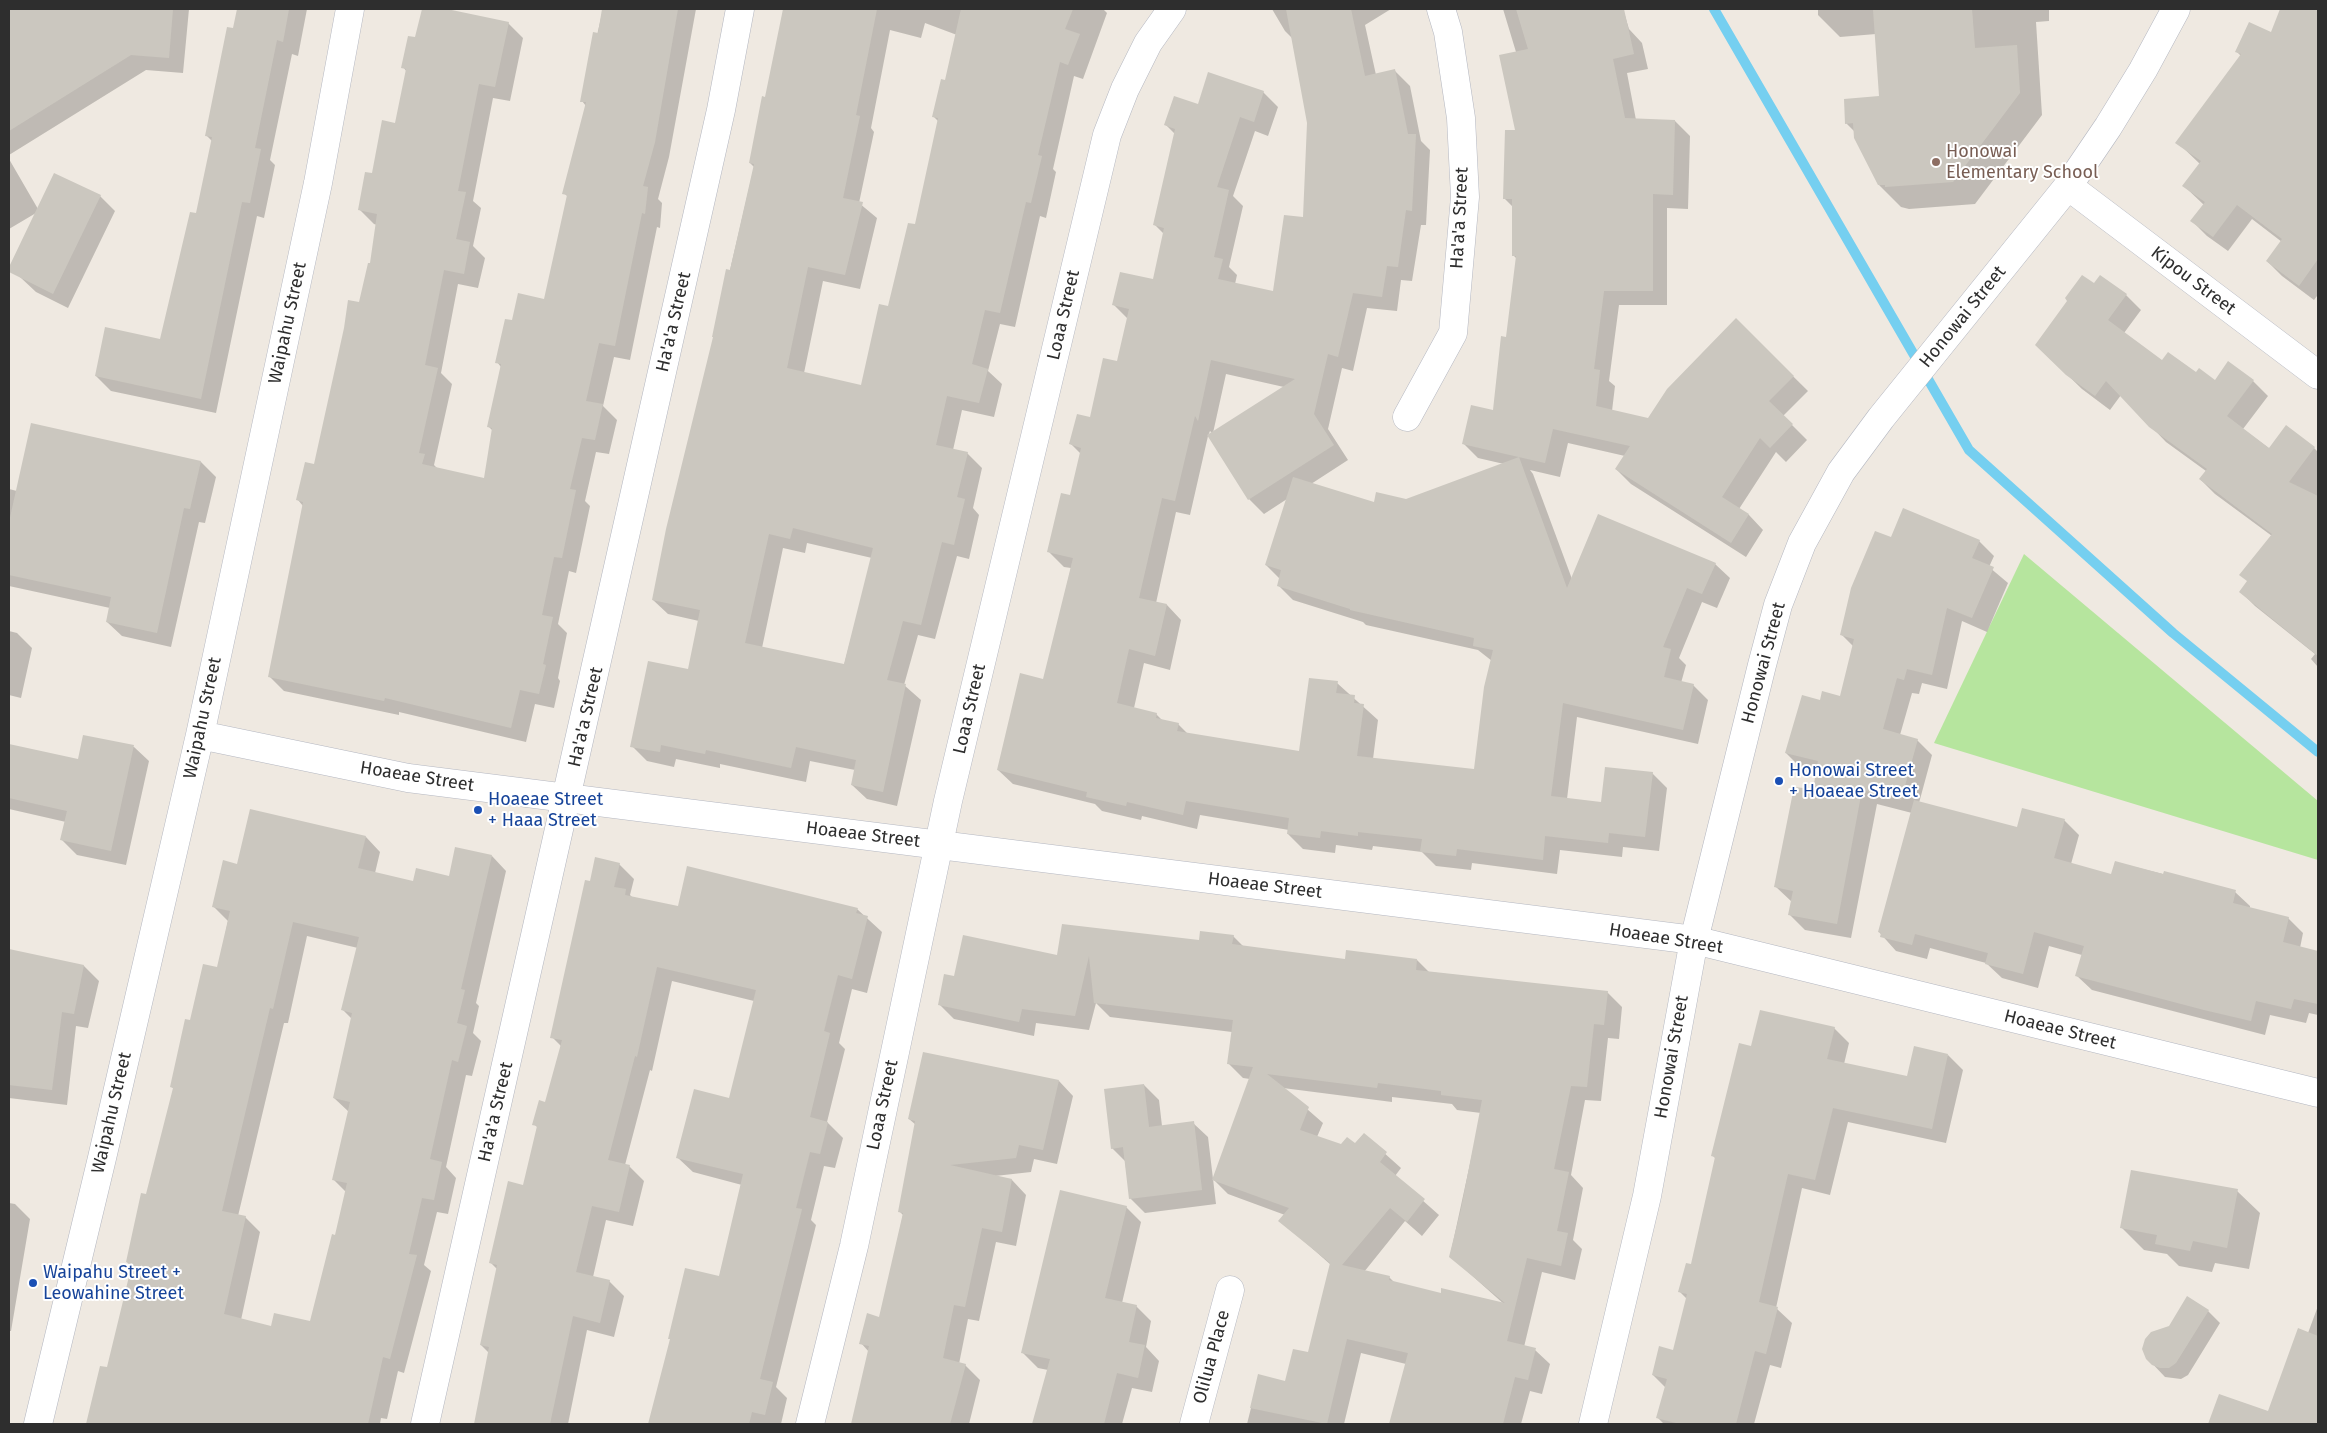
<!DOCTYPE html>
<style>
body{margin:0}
#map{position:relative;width:2327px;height:1433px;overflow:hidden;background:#efe9e1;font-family:"Fira Sans",sans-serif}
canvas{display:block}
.frame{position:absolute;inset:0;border:10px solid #2e2e2e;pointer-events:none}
</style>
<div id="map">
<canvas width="2327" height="1433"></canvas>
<div class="frame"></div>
</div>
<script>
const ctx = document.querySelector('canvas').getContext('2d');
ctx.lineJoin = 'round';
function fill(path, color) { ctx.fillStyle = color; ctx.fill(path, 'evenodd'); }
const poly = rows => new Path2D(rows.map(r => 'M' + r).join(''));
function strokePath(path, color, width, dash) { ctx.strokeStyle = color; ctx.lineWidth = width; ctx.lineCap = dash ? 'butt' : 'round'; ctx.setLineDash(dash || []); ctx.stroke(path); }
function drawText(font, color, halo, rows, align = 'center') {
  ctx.font = font + ' "Fira Sans",sans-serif'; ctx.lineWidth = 4; ctx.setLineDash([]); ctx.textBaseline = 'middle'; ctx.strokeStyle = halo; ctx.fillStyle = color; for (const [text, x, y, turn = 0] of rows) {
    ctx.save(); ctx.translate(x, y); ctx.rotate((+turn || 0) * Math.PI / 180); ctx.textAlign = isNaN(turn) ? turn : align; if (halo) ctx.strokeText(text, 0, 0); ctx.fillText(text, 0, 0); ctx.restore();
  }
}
const green = poly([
 [2024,554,2318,801,2318,860,1934,743]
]);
const shadow = poly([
 [9,9,189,9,183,73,146,70,9,155],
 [239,9,307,9,298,56,292,54,270,160,275,165,264,218,257,216,216,413,111,391,96,376,161,341,197,214,212,141,206,135],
 [423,9,441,9,508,23,523,38,510,101,493,98,473,201,481,208,473,246,485,258,478,288,458,284,441,373,452,384,434,465,438,469,485,480,493,431,488,426,501,367,497,362,513,322,545,300,568,197,564,193,586,106,582,101,603,9,696,9,669,157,658,199,662,203,660,228,657,227,630,360,614,357,603,406,617,420,609,454,596,452,585,501,590,506,576,573,569,571,558,624,567,633,558,678,560,681,554,708,535,704,526,742,399,712,399,715,284,691,269,676,303,506,298,500,315,465,371,264,377,225,374,224,359,209,396,124,407,72,403,67,416,39],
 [784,9,1103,9,1107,13,1083,79,1074,76,1053,169,1056,172,1046,218,1040,216,1015,327,1000,324,988,371,1002,384,994,417,962,410,953,450,967,453,982,468,973,508,979,515,969,559,957,556,935,639,918,635,904,685,921,700,897,806,867,799,852,785,855,770,810,761,806,782,720,764,720,768,676,759,674,767,647,761,632,746,689,671,699,621,668,614,653,600,754,167,750,163,766,98],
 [925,23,957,35,946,81,934,117,939,122,916,226,862,386,804,373,823,281,860,289,877,218,859,203,874,132,871,128,890,30,921,38],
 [807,543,872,558,844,665,762,648,783,548,805,553],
 [1272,9,1391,9,1365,25,1376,75,1395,71,1410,86,1421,141,1430,150,1426,225,1421,225,1412,281,1401,280,1397,311,1367,308,1353,371,1342,368,1328,429,1348,460,1311,484,1375,504,1406,500,1504,464,1478,458,1463,443,1494,411,1508,338,1517,259,1513,255,1514,208,1504,198,1516,132,1516,52,1503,9,1623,9,1629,29,1642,43,1648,69,1627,73,1636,120,1675,121,1690,136,1688,209,1667,208,1667,305,1619,305,1609,381,1615,386,1612,411,1649,419,1736,320,1808,391,1783,416,1807,440,1786,462,1776,452,1739,509,1749,515,1763,530,1746,557,1631,484,1616,469,1625,456,1568,443,1560,477,1530,470,1533,474,1572,579,1715,564,1730,578,1717,608,1702,602,1679,658,1686,665,1681,683,1693,685,1708,700,1698,744,1577,717,1567,799,1602,803,1652,773,1667,788,1659,851,1623,847,1622,857,1560,850,1557,874,1472,863,1471,870,1436,866,1422,852,1373,846,1372,850,1336,845,1335,853,1303,849,1288,834,1289,830,1200,815,1197,829,1142,816,1141,820,1102,811,1095,804,1013,784,998,770,1044,680,1071,568,1064,567,1049,552,1071,496,1081,454,1071,444,1091,418,1118,363,1128,319,1114,305,1154,281,1164,234,1155,225,1175,134,1166,125,1198,106,1263,92,1278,107,1268,136,1255,131,1233,196,1243,206,1229,267,1237,275,1235,284,1274,293,1304,219,1309,123,1293,39,1285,31],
 [1226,374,1284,387,1213,433],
 [1210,431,1213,434,1209,435,1249,499,1264,514,1287,499,1266,565,1280,579,1278,585,1293,600,1363,622,1366,625,1478,650,1492,661,1475,770,1373,759,1378,720,1337,683,1300,753,1188,734,1178,724,1163,721,1156,714,1134,708,1144,663,1170,670,1181,620,1167,605,1156,603,1176,512,1190,515,1208,436],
 [1818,9,2049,9,2049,21,2036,22,2042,115,1975,204,1909,209,1901,207,1879,185,1855,132,1846,123,1880,97,1876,34,1840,37,1818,15],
 [2281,9,2318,9,2318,297,2317,296,2314,300,2282,276,2267,261,2282,242,2252,219,2228,251,2207,236,2192,221,2204,205,2184,186,2200,164,2177,142,2241,56,2237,52,2272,34],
 [9,159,38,209,100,196,115,211,68,308,36,292,20,277,36,213,9,229],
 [2094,285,2126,295,2141,310,2124,333,2162,362,2215,381,2253,381,2268,396,2243,429,2270,449,2314,448,2318,452,2318,667,2311,659,2315,654,2255,606,2241,592,2248,582,2272,536,2215,494,2200,479,2206,471,2166,442,2121,395,2110,410,2082,389,2051,359],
 [32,425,201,462,216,477,205,523,199,522,171,647,122,636,107,622,110,608,9,586,9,489,17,491],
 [1891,539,1979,541,1994,556,1989,567,2008,583,1987,632,1962,621,1947,689,1922,683,1919,694,1912,693,1900,735,1917,740,1932,755,1919,803,2018,829,2064,820,2079,835,2071,864,2112,875,2115,862,2235,892,2250,906,2250,909,2288,918,2303,933,2300,948,2318,953,2318,1015,2309,1013,2306,1023,2270,1015,2265,1035,2092,990,2077,976,2082,955,2049,946,2038,988,2002,978,1986,963,1930,948,1927,959,1896,951,1879,932,1912,813,1877,804,1851,938,1805,930,1790,915,1792,902,1776,887,1814,791,1818,772,1801,768,1786,753,1821,701,1841,698,1854,647,1842,635],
 [9,631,17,633,32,648,21,698,9,695],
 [84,736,134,747,149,761,126,865,77,855,62,840,66,822,9,809,9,745,79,761],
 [366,837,380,852,375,873,414,882,450,877,492,856,506,871,476,1003,479,1006,473,1033,481,1041,472,1076,466,1075,446,1167,456,1178,448,1214,437,1212,424,1265,431,1271,404,1373,398,1371,387,1419,381,1418,380,1424,87,1424,101,1367,108,1369,132,1267,127,1262,147,1196,174,1089,171,1086,191,1021,218,969,228,921,213,906,238,865],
 [307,936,358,948,343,1010,352,1019,334,1098,349,1112,334,1180,346,1192,336,1237,310,1323,272,1327,241,1320,260,1232,245,1217,238,1216,284,1023,288,1023],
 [619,864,634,879,630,895,634,899,679,908,857,909,882,932,867,993,852,989,839,1043,845,1049,827,1122,843,1138,835,1168,824,1166,811,1220,816,1225,776,1387,787,1398,781,1424,649,1424,671,1340,719,1278,742,1185,693,1172,678,1158,730,1099,754,1001,672,981,652,1071,650,1070,625,1165,629,1166,644,1181,633,1226,606,1220,593,1277,609,1281,624,1296,614,1337,587,1330,568,1424,475,1424,489,1353,481,1345,498,1270,491,1263,524,1186,538,1128,534,1124,546,1104,562,1047,552,1037,591,882],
 [1233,936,1244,947,1346,960,1417,960,1429,972,1607,992,1622,1007,1619,1039,1608,1038,1601,1101,1585,1100,1571,1175,1583,1188,1573,1240,1582,1249,1575,1280,1542,1272,1524,1347,1535,1350,1550,1364,1542,1394,1530,1391,1521,1424,1391,1424,1406,1364,1361,1353,1344,1424,1247,1424,1259,1376,1286,1382,1309,1354,1331,1265,1280,1220,1285,1215,1228,1194,1213,1179,1250,1079,1243,1078,1228,1063,1232,1032,1110,1017,1096,1003,1089,1030,1036,1023,1034,1036,954,1019,939,1004,955,978,1058,956],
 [1283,1088,1392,1102,1392,1097,1452,1104,1457,1110,1481,1113,1450,1256,1505,1305,1441,1294,1394,1282,1389,1277,1364,1272,1405,1221,1422,1236,1439,1215,1395,1176,1401,1168,1364,1135,1355,1145,1341,1145,1317,1137,1323,1123],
 [9,950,84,966,99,981,88,1028,76,1026,67,1105,9,1098],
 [1834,1028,1849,1043,1844,1064,1908,1078,1948,1055,1963,1070,1946,1143,1848,1122,1830,1195,1802,1188,1776,1308,1792,1323,1781,1368,1770,1365,1754,1424,1664,1424,1658,1418,1666,1388,1653,1375,1674,1352,1687,1299,1680,1292,1692,1266,1716,1159,1712,1155,1752,1048],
 [1059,1081,1073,1096,1057,1164,1034,1159,1031,1172,995,1176,1012,1180,1026,1195,1016,1246,996,1242,979,1321,968,1319,959,1364,965,1365,980,1380,969,1424,852,1424,869,1352,861,1343,880,1318,903,1215,899,1211,916,1125,909,1119],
 [1144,1085,1159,1100,1162,1126,1193,1123,1208,1137,1216,1204,1145,1213,1130,1198,1125,1161,1112,1148],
 [2237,1191,2260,1213,2249,1269,2215,1263,2212,1272,2179,1266,2167,1254,2144,1250,2122,1228],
 [9,1203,15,1204,30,1219,11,1331,9,1331],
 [1126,1207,1141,1222,1122,1303,1136,1306,1151,1321,1146,1347,1159,1361,1152,1392,1132,1388,1122,1424,1034,1424,1048,1370,1038,1368,1023,1353],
 [2318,1306,2318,1424,2209,1424,2220,1395,2269,1412,2308,1333],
 [2208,1311,2220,1323,2188,1375,2181,1379,2165,1377,2147,1358]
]);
const stream = poly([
 [1714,9,1969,450,2173,633,2318,752]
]);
const building = poly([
 [9,9,173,9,169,58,131,55,9,131],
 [237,9,289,9,283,42,277,40,255,148,261,149,250,203,242,202,201,399,95,376,105,327,160,339,190,212,196,213,212,137,205,136,227,27,233,28],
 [422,9,447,9,509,22,495,87,479,84,458,191,466,192,456,239,470,242,464,274,444,270,425,365,438,368,419,453,425,454,422,464,484,478,492,428,487,427,501,364,495,363,505,319,512,320,518,293,544,299,567,195,562,194,586,102,580,102,593,32,598,33,602,9,678,9,655,142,643,186,648,187,645,214,642,213,615,346,599,343,586,401,603,404,595,440,582,438,570,489,576,490,562,558,554,557,542,615,553,617,543,664,546,665,539,694,520,690,511,728,385,698,384,701,268,677,303,502,296,500,305,462,314,464,344,328,348,300,359,302,368,263,370,263,377,214,358,210,365,172,372,173,382,120,395,123,406,69,401,68,408,36,415,37],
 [783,9,877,9,856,115,860,116,843,198,863,202,845,275,808,267,787,368,861,385,879,304,888,306,908,223,915,224,938,118,932,117,941,79,945,80,961,9,1073,9,1065,29,1080,34,1068,65,1060,62,1038,155,1042,156,1031,203,1026,202,1000,313,985,310,972,364,988,369,979,403,947,396,936,445,968,452,957,497,965,499,954,545,942,542,921,625,903,621,887,680,906,684,883,792,851,785,856,760,796,747,791,768,706,750,705,754,661,745,660,752,630,747,648,661,688,669,700,610,652,600,666,529,713,337,712,337,726,269,730,270,754,164,749,163,762,96,765,97],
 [793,528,873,548,844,664,745,643,769,534,790,539],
 [1286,9,1351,9,1365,76,1395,69,1408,134,1416,134,1412,211,1406,210,1398,267,1387,266,1382,297,1353,293,1338,357,1328,354,1314,414,1334,445,1248,500,1207,435,1295,379,1211,360,1198,421,1195,416,1175,501,1162,498,1139,598,1167,604,1155,656,1129,649,1117,703,1157,713,1156,718,1179,723,1177,731,1299,751,1309,678,1338,681,1336,693,1355,695,1354,703,1364,704,1357,756,1474,769,1484,687,1493,650,1473,646,1474,638,1350,610,1350,609,1277,586,1281,570,1265,565,1293,477,1374,502,1376,492,1406,499,1519,457,1567,588,1598,514,1716,563,1702,594,1687,588,1663,647,1671,649,1664,677,1694,684,1683,730,1563,703,1551,796,1601,802,1605,767,1653,772,1645,837,1609,833,1608,843,1545,836,1543,860,1457,849,1456,856,1420,852,1422,839,1358,832,1358,836,1321,831,1320,838,1287,834,1289,818,1186,801,1183,815,1127,802,1126,806,1086,797,1087,792,997,770,1020,673,1043,679,1073,558,1047,552,1061,493,1070,495,1081,448,1069,444,1077,414,1090,417,1103,358,1117,361,1129,309,1112,305,1120,272,1153,279,1164,228,1153,225,1175,129,1164,125,1174,96,1198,104,1208,72,1264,91,1254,122,1240,117,1217,187,1229,190,1214,257,1223,259,1218,279,1273,291,1284,215,1303,217,1307,123],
 [1516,9,1624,9,1634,54,1613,59,1625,118,1675,120,1673,195,1653,194,1653,291,1604,291,1594,369,1600,370,1596,406,1648,418,1667,389,1736,318,1794,376,1769,401,1793,424,1770,448,1760,438,1722,497,1749,514,1731,543,1615,469,1630,446,1553,429,1545,463,1462,444,1471,405,1493,410,1501,336,1506,337,1516,256,1512,256,1512,199,1503,199,1505,130,1515,130,1499,55,1528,49],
 [1873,9,1972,9,1975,48,2017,45,2020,93,1953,182,1885,187,1885,185,1878,185,1854,138,1853,123,1845,124,1844,99,1879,96],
 [2280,9,2318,9,2318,259,2299,286,2266,261,2282,239,2237,205,2213,237,2190,221,2205,202,2182,186,2201,161,2175,143,2241,54,2235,52,2249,22,2271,32],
 [54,173,101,195,53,294,9,272,9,267],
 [2082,275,2094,283,2100,275,2127,294,2108,320,2162,360,2168,352,2196,372,2199,368,2215,380,2228,361,2254,380,2227,416,2269,448,2286,425,2315,447,2289,482,2318,496,2318,656,2239,592,2247,581,2239,575,2272,534,2199,479,2207,469,2149,427,2106,381,2095,396,2066,375,2035,345,2067,301,2065,298],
 [31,423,201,461,190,509,184,508,157,633,106,622,111,597,9,575,9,522],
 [1903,508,1980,540,1972,558,1994,567,1972,618,1947,608,1932,675,1907,669,1904,680,1897,678,1883,729,1918,739,1901,800,1862,790,1837,924,1788,915,1793,891,1774,887,1794,787,1813,789,1818,761,1785,753,1802,695,1820,700,1822,691,1840,696,1854,639,1840,635,1851,588,1875,531,1891,537],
 [83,735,134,745,111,851,60,840,67,811,9,798,9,744,78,759],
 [1914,800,2017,827,2022,808,2065,819,2054,858,2111,874,2115,861,2163,874,2164,871,2236,890,2233,903,2289,917,2283,942,2318,951,2318,1004,2294,999,2291,1009,2256,1001,2251,1021,2204,1010,2075,976,2084,946,2034,932,2023,974,1985,964,1988,953,1915,934,1912,945,1880,937,1881,933,1878,932],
 [250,809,366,836,358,868,413,881,416,868,449,876,455,847,492,855,461,989,465,990,457,1023,467,1026,458,1062,452,1060,430,1159,442,1162,434,1200,422,1198,409,1254,417,1255,390,1359,383,1357,368,1424,86,1424,100,1366,107,1367,132,1264,126,1262,141,1193,146,1194,173,1088,170,1087,185,1019,190,1020,203,964,217,967,230,911,212,907,223,860,237,864],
 [293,922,359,937,341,1010,352,1013,333,1098,350,1102,332,1180,347,1183,335,1235,332,1234,310,1321,274,1313,271,1326,224,1314,246,1216,222,1211,270,1008,273,1009],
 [595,857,620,863,614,887,626,889,625,895,678,906,687,866,858,908,856,913,868,916,852,979,838,975,824,1031,830,1033,810,1117,828,1122,820,1154,810,1152,796,1208,802,1209,760,1379,773,1382,765,1415,752,1412,749,1424,648,1424,670,1339,668,1339,685,1268,719,1276,743,1174,676,1158,694,1089,729,1098,756,990,657,967,637,1057,635,1056,608,1160,630,1165,619,1212,592,1206,576,1272,610,1280,600,1323,573,1316,550,1424,474,1424,489,1347,480,1345,497,1265,489,1263,508,1181,523,1185,537,1126,532,1125,539,1100,545,1102,562,1040,550,1038,585,880,590,881],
 [1062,924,1199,940,1200,931,1234,935,1232,944,1345,959,1346,950,1417,959,1416,970,1608,991,1604,1025,1594,1024,1587,1087,1571,1086,1554,1169,1569,1172,1557,1231,1568,1233,1561,1266,1527,1258,1507,1341,1536,1348,1528,1380,1515,1377,1503,1424,1389,1424,1408,1353,1347,1339,1327,1424,1250,1408,1258,1374,1285,1381,1293,1349,1308,1352,1330,1263,1278,1221,1289,1208,1212,1180,1253,1067,1227,1064,1233,1020,1094,1003,1089,956,1075,1016,1022,1009,1019,1022,938,1005,944,974,954,976,963,935,1057,955],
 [1267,1074,1377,1088,1378,1083,1441,1091,1441,1095,1482,1100,1461,1209,1449,1257,1505,1303,1441,1288,1441,1293,1389,1280,1390,1276,1342,1265,1390,1208,1407,1222,1425,1199,1380,1162,1387,1152,1364,1133,1355,1143,1347,1137,1341,1144,1300,1130,1309,1107],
 [9,949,84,965,74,1014,62,1012,52,1090,9,1085],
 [1760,1010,1835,1027,1827,1059,1907,1076,1914,1046,1948,1054,1932,1129,1833,1108,1815,1180,1788,1174,1759,1302,1778,1307,1766,1354,1755,1351,1736,1424,1680,1424,1656,1418,1667,1379,1652,1375,1659,1346,1673,1350,1687,1294,1678,1292,1686,1263,1691,1264,1715,1157,1711,1156,1739,1043,1751,1046],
 [923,1052,1059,1080,1043,1150,1019,1145,1016,1158,950,1165,1012,1179,1002,1232,982,1228,965,1307,954,1305,943,1358,966,1364,950,1424,851,1424,869,1346,859,1344,867,1313,879,1317,903,1213,898,1212,915,1121,908,1119],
 [1144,1084,1149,1127,1194,1121,1202,1190,1129,1199,1123,1147,1111,1149,1104,1089],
 [2131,1170,2238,1189,2227,1248,2193,1241,2190,1251,2155,1244,2157,1235,2120,1228],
 [1060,1190,1127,1206,1105,1298,1137,1305,1129,1342,1145,1345,1138,1378,1117,1373,1104,1424,1032,1424,1050,1359,1021,1353],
 [2187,1296,2209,1310,2176,1363,2169,1368,2160,1368,2152,1365,2146,1359,2142,1349,2145,1339,2151,1332,2169,1326],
 [2298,1328,2318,1336,2318,1424,2208,1424,2219,1394,2268,1411]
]);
const minor = poly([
 [2068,186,2318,375],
 [1407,417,1453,333,1465,197,1461,118,1448,32,1441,9],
 [200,735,408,778,1694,940,2318,1093],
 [38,1424,102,1158,200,735,318,183,350,9],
 [425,1424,721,110,740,9],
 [810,1424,854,1246,948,801,1107,135,1125,89,1148,43,1172,9],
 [1194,1424,1230,1290],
 [1593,1424,1647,1196,1694,940,1762,665,1778,605,1802,543,1841,472,1881,418,2068,186,2108,127,2143,70,2176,9]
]);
const markers = [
 [1936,162,5,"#8d6e63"],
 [1779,781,5,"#1a4fb4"],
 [478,810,5,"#1a4fb4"],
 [33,1283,5,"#1a4fb4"]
];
const educationNames = [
 ["Honowai",1946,152],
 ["Elementary School",1946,173]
];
const streetNames = [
 ["Ha'a'a Street",1460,218,-87],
 ["Kipou Street",2193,281,37],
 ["Loaa Street",1064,315,-77],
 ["Honowai Street",1963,317,-51],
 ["Ha'a'a Street",674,322,-77],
 ["Waipahu Street",288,323,-78],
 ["Honowai Street",1764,663,-75],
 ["Loaa Street",970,709,-77],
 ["Ha'a'a Street",586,717,-77],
 ["Waipahu Street",203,718,-78],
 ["Hoaeae Street",417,777,9],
 ["Hoaeae Street",863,835,7],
 ["Hoaeae Street",1265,886,7],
 ["Hoaeae Street",1666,939,9],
 ["Hoaeae Street",2060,1030,14],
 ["Honowai Street",1672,1057,-80],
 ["Loaa Street",883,1105,-78],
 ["Ha'a'a Street",496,1112,-77],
 ["Waipahu Street",112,1113,-77],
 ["Olilua Place",1212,1357,-75]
];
const transitNames = [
 ["Honowai Street",1789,771],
 ["+ Hoaeae Street",1789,792],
 ["Hoaeae Street",488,800],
 ["+ Haaa Street",488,821],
 ["Waipahu Street +",43,1273],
 ["Leowahine Street",43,1294]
];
fill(green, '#b6e59e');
fill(shadow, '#0003');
strokePath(stream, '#75cff0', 10);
fill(building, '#cbc7bf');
strokePath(minor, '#b4b7c1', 29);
strokePath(minor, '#fff', 28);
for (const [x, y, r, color] of markers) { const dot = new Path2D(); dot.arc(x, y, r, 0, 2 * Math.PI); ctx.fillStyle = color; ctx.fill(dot); strokePath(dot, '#fff', 2); }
drawText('18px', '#785e54', '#fff', educationNames, 'left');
drawText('18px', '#2e2e2e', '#fff', streetNames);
drawText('18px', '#164399', '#fff', transitNames, 'left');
</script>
